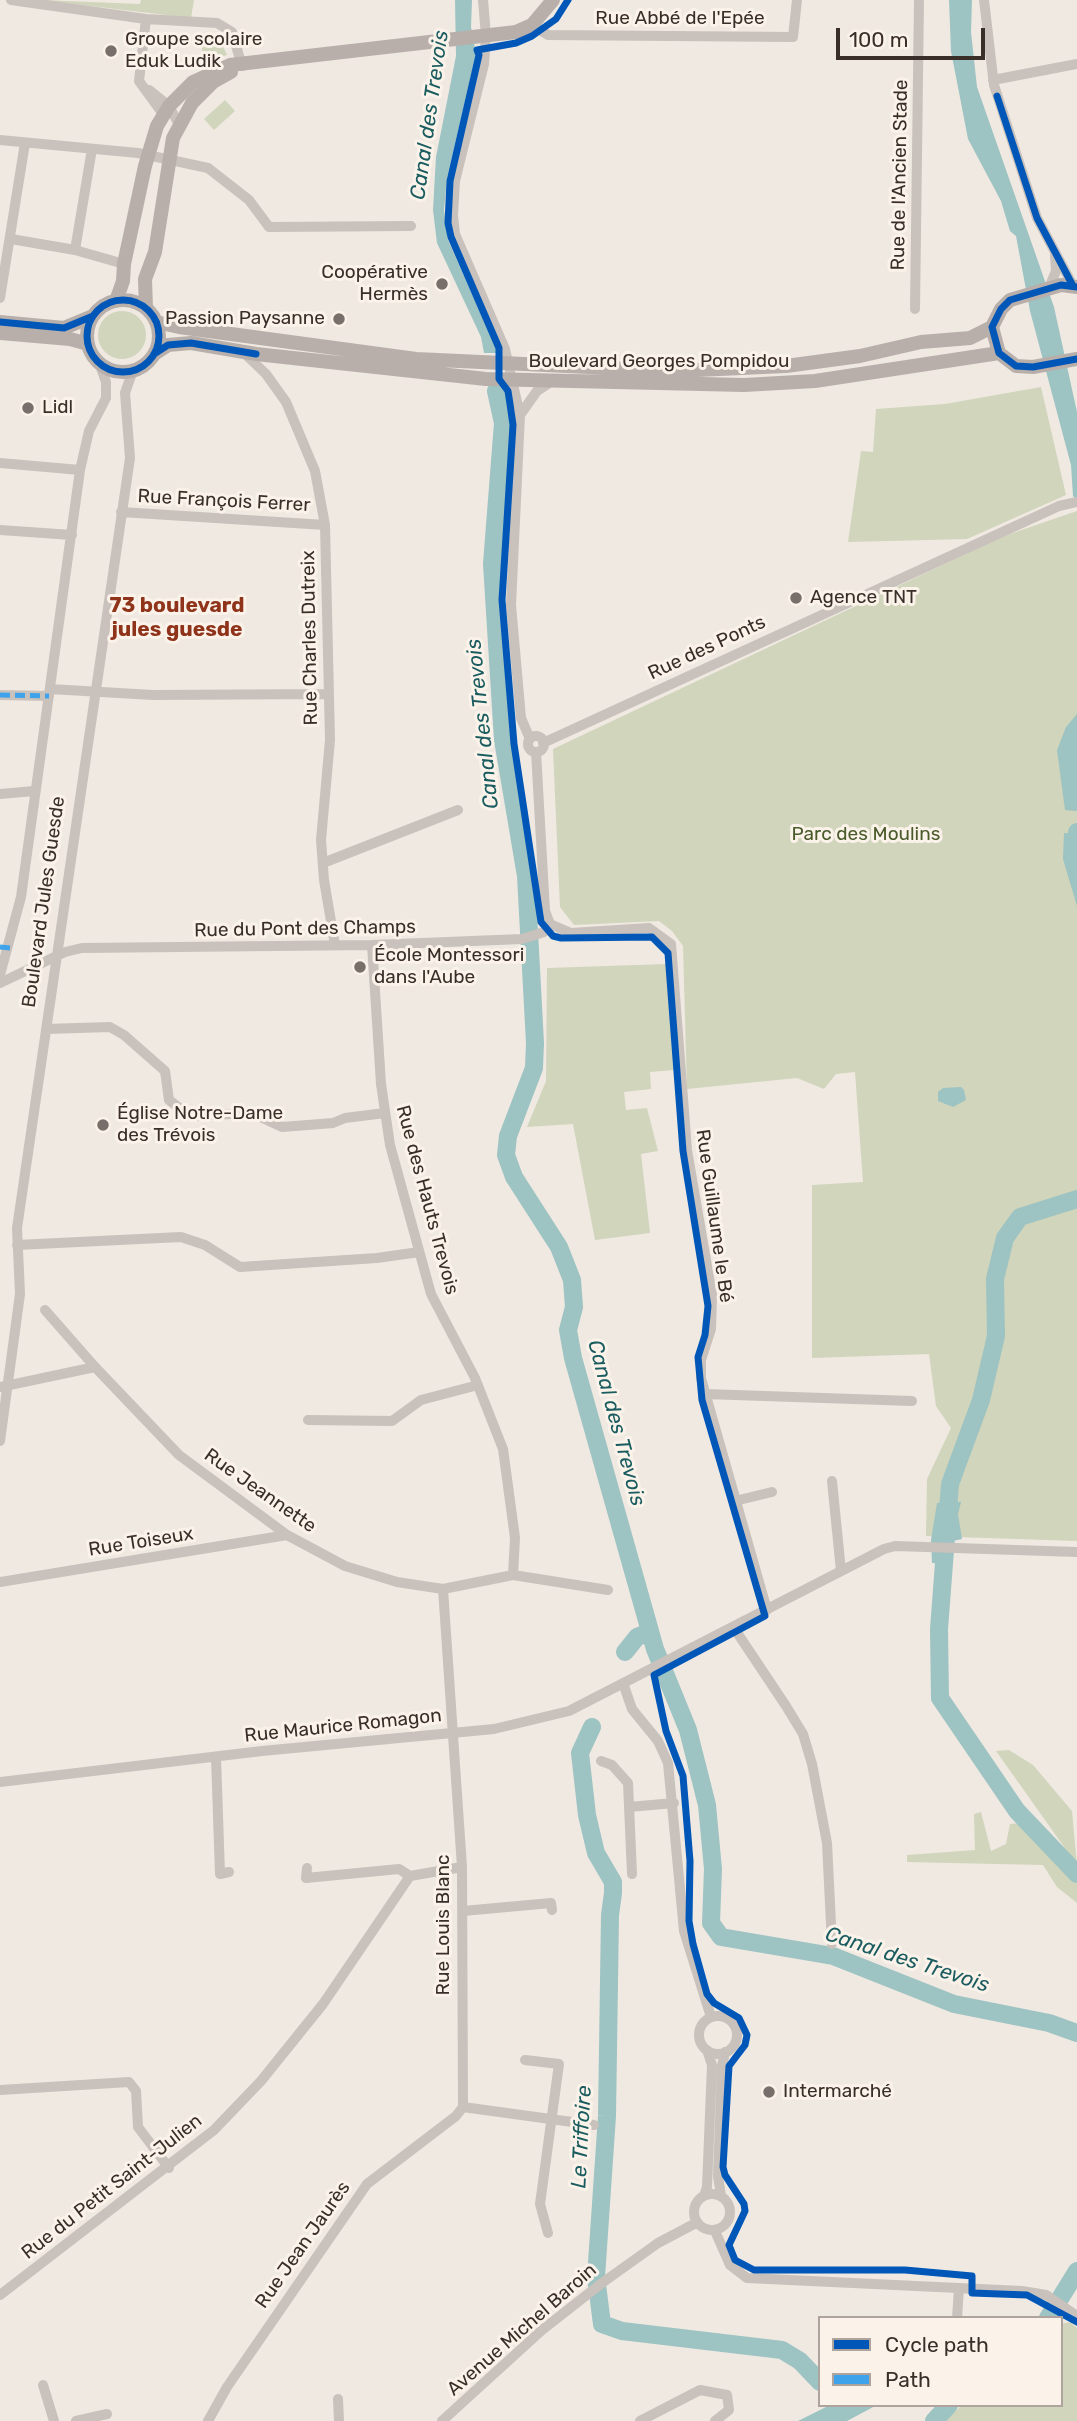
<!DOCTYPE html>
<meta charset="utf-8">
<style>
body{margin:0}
#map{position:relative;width:1077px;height:2421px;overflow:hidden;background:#efe9e2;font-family:Rubik,sans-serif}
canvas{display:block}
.legend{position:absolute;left:818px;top:2316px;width:245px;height:91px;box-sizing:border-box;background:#fbf3ea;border:2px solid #aea49d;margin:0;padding:9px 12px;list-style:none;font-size:21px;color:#3a2e29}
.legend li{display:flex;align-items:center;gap:14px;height:35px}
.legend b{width:35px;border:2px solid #aea49d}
.scale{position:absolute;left:836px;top:28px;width:149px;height:32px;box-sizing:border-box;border:4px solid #3a2e29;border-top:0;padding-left:9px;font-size:21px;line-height:24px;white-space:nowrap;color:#3a2e29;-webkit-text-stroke:5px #fbf3ea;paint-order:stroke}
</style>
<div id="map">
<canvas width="1077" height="2421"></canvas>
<ul class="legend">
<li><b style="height:9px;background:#0057b8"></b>Cycle path</li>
<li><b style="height:9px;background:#3fa3eb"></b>Path</li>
</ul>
<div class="scale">100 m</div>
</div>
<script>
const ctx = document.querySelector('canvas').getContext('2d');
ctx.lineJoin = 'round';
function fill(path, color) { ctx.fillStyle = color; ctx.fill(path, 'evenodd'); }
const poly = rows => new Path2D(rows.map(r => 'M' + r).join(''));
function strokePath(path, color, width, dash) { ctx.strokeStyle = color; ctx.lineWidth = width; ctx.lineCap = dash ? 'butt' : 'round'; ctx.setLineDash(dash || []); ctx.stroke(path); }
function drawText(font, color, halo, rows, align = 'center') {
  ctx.font = font + ' Rubik,sans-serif'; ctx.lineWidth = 6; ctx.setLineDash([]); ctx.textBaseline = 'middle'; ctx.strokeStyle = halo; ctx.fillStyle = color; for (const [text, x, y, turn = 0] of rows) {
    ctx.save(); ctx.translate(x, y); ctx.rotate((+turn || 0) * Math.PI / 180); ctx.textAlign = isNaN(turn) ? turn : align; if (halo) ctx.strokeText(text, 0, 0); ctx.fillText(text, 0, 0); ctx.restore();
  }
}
const green = poly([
 [41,0,140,4,141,0,194,0,191,18],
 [202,34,218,36,227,55,202,61],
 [225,100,235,111,214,130,204,119],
 '98 335a24 24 0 1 1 48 0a24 24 0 1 1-48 0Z',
 [1041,387,1066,495,967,539,848,542,861,451,873,452,876,409,945,404],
 [1077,511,1077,1541,926,1536,927,1479,951,1428,936,1406,929,1354,812,1358,812,1185,863,1182,855,1072,836,1074,824,1089,797,1078,687,1089,683,946,672,931,659,921,574,925,560,907,553,749,1004,536],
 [667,964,674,1070,650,1072,651,1089,624,1092,626,1110,647,1108,658,1151,641,1154,650,1233,595,1240,573,1124,527,1127,546,1081,547,968],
 [1009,1750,1033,1765,1072,1811,1077,1865,996,1751],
 [981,1812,991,1851,1006,1844,1010,1824,1023,1823,1077,1881,1077,1903,1057,1887,1043,1865,907,1862,907,1855,975,1850,974,1814],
 [1070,2322,1077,2328,1077,2421,945,2421,962,2405,1061,2405,1061,2324]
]);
const water = poly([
 [455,0,472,0,471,27,476,54,447,178,444,210,448,240,498,353,484,353,481,337,437,243,433,210,436,157,456,56],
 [949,0,972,0,971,32,977,87,1054,307,1077,412,1077,501,1073,496,1071,465,1030,311,1016,236,1010,231,1001,201,968,139,951,51],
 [1077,714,1077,811,1065,810,1057,750,1066,727],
 [1064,833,1077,834,1077,906,1063,859],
 [961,1087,964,1090,966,1100,953,1107,938,1101,938,1092,943,1088],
 [961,1502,958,1514,962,1539,953,1541,951,1564,932,1563,931,1540,937,1503],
 [830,2405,877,2405,847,2421,798,2421]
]);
const river = poly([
 [496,391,503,423,492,564,503,740,526,876,535,1043,534,1068,508,1136,506,1155,514,1177,559,1247,572,1280,574,1307,568,1330,573,1358,655,1649,688,1730,707,1805,713,1869,711,1923,721,1937,833,1956,954,2004,1049,2023,1077,2033],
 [1077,832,1073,855,1077,868],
 [1077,1199,1020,1217,1005,1238,995,1279,996,1336,981,1400,950,1484,939,1629,940,1698,1017,1811,1077,1874],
 [625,1652,637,1637,650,1632],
 [592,1727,580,1753,587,1815,596,1853,613,1882,613,1893,610,1915,607,2116,596,2277,602,2324,622,2331,782,2350,800,2361,820,2382],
 [1048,2318,1077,2271],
 [934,2421,949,2405]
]);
const minor = poly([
 [11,0,146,19,217,23,232,32,242,66],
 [483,0,486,36,484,64,455,181,453,215,455,234,505,349,520,415,511,605,521,718,530,739],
 [984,0,994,85,1037,218,1073,286],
 [146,19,139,81,163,114],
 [532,25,548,35,793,37,797,0],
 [993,80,1077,64],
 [149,90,169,106,178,123],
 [0,140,138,153,208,168,249,200,269,227,411,226],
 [11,239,75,250,124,264],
 [75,250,92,149],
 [1049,288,1056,271,1055,255],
 [0,298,25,143],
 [915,309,919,0],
 [243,352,266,374,286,402,315,471,325,525,330,740,321,840,324,880,335,945],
 [520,415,537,391,552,381],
 [0,463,80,470],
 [121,512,325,525],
 [0,530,72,535],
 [50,689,153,695,327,694],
 [0,695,49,696],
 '528 744a8 8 0 1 1 16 0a8 8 0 1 1-16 0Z',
 [543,743,1059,506,1077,502],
 [536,752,545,911,550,924],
 [0,794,34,791],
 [323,863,458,810],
 [550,924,571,933,649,928,671,944,687,1150,712,1295,711,1329,701,1360,701,1378,767,1610],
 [372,945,381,1084,390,1145,431,1294,475,1378,503,1449,515,1538,513,1575],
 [0,975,21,897,80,470,89,431,106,398,106,382,99,362],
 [0,983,65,952,82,948,372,945,522,939,544,932,550,924],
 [46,1029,110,1027,124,1035,165,1071,169,1100,190,1116,252,1113,282,1127,333,1123,345,1118,385,1113],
 [17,1245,181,1237,205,1245,240,1267,377,1258,419,1252],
 [45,1310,95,1367,179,1455,287,1535,345,1566,397,1582,443,1589,513,1575,608,1590],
 [0,1387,95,1367],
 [705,1394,912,1401],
 [308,1420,392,1421,421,1400,478,1385],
 [0,1441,20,1294,17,1228,130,458,125,393,133,370],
 [832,1481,841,1571],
 [735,1501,772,1492],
 [0,1582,287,1535],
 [734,1628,786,1706,803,1734,812,1764,827,1843,832,1944],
 [623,1683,632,1709,658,1741,668,1763,684,1931,711,2017],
 [216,1757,220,1874,229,1872],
 [601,1761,612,1765,628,1783,632,1874],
 [0,1782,262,1751,494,1729,569,1711,884,1549,895,1546,1077,1552],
 [629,1807,674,1803],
 [307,1868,306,1878,399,1869,410,1876],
 [463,1911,551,1903,552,1910],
 '699 2035a19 19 0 1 1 38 0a19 19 0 1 1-38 0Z',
 [525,2060,559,2064,540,2204,548,2233],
 [0,2090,129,2082,136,2091,138,2127,169,2168],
 [463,2107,594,2125],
 '694 2212a18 18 0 1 1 36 0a18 18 0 1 1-36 0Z',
 [704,2196,707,2187,712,2065,707,2050],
 [721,2196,718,2176,722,2066,725,2052],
 [715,2231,730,2265,747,2278,1022,2291,1046,2295,1077,2316],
 [0,2295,214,2130,261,2081,323,2004,410,1876,462,1867],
 [957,2318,959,2288],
 [43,2385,54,2421],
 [338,2399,339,2421],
 [76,2421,107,2414],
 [208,2421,227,2387,367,2184,456,2116,463,2107,462,1867,443,1589],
 [442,2421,542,2330,602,2283,658,2243,696,2223],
 [640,2421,700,2390,727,2395,729,2410,715,2421]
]);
const major = poly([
 [1077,287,1061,285,1010,300,1001,309,992,327,999,353,1016,366,1033,367,1077,359],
 '87 336a36 36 0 1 1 72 0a36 36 0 1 1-72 0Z',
 [116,301,123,281,124,264,145,166,157,126,169,106,193,82,230,65,516,32,532,25,553,0],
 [146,308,145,279,155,252,173,138,192,103,213,82,231,72],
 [0,322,64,328,93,316],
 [156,322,179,327,416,359,675,371,786,366,860,356,921,342,970,338,992,327],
 [0,333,70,339,88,344],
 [154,354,168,345,191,343,256,354,486,379,744,385,815,381,999,353]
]);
const quiet = poly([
 [0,695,49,696],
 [0,947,10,948]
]);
const cycleway = poly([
 [568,0,556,19,532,36,516,43,477,50,479,55,450,181,448,223,451,237,499,348,499,379,508,391,510,404,513,425,502,600,514,744,541,922,553,936,561,938,652,937,668,953,683,1151,708,1306,705,1335,698,1357,702,1400,765,1616,654,1675,666,1731,683,1776,690,1861,689,1921,693,1944,707,1994,714,2003,739,2018,747,2035,745,2045,729,2066,723,2167,725,2175,744,2204,745,2211,729,2245,735,2260,754,2270,905,2270,972,2276,972,2293,1027,2295,1077,2322],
 [997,96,1037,218,1073,286],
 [1077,287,1061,285,1010,300,1001,309,992,327,999,353,1016,366,1033,367,1077,359],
 '87 336a36 36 0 1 1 72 0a36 36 0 1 1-72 0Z',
 [0,322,64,328,93,316],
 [154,354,168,345,191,343,256,354]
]);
const markers = [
 [111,51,7,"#796f6a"],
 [442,284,7,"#796f6a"],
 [339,319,7,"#796f6a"],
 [28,408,7,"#796f6a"],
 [796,598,7,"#796f6a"],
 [360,967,7,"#796f6a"],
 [103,1125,7,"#796f6a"],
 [769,2092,7,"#796f6a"]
];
const streetNames = [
 ["Rue Abbé de l'Epée",680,19],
 ["Rue de l'Ancien Stade",900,175,-89],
 ["Boulevard Georges Pompidou",659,362],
 ["Rue François Ferrer",224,501,3],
 ["Rue Charles Dutreix",310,638,-91],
 ["Rue des Ponts",707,648,-25],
 ["Boulevard Jules Guesde",44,902,-82],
 ["Rue du Pont des Champs",305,929,-1],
 ["Rue des Hauts Trevois",427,1200,75],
 ["Rue Guillaume le Bé",714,1216,82],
 ["Rue Jeannette",260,1491,35],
 ["Rue Toiseux",141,1542,-9],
 ["Rue Maurice Romagon",343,1726,-6],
 ["Rue Louis Blanc",444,1925,-90],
 ["Rue du Petit Saint-Julien",112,2187,-38],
 ["Rue Jean Jaurès",303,2245,-55],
 ["Avenue Michel Baroin",522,2330,-41]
];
const poiNames = [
 ["Groupe scolaire",125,40],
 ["Eduk Ludik",125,62],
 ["Coopérative",428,273,"right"],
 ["Hermès",428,295,"right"],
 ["Passion Paysanne",325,319,"right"],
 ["Lidl",42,408],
 ["Agence TNT",810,598],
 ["École Montessori",374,956],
 ["dans l'Aube",374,978],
 ["Église Notre-Dame",117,1114],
 ["des Trévois",117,1136],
 ["Intermarché",783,2092]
];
const parkNames = [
 ["Parc des Moulins",866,835]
];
const waterNames = [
 ["Canal des Trevois",430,115,-82],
 ["Canal des Trevois",483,724,-96],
 ["Canal des Trevois",616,1423,75],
 ["Canal des Trevois",907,1960,18],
 ["Le Triffoire",582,2137,-87]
];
const neighbourhoodNames = [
 ["73 boulevard",177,606],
 ["jules guesde",177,630]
];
fill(green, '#d1d5bc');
fill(water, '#9dc3c2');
strokePath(river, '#9dc3c2', 18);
strokePath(minor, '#c9c1bb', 10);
strokePath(major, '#b8afaa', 14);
strokePath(quiet, '#3fa3eb', 5, [10, 5]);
strokePath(cycleway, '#0057b8', 7);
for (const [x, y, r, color] of markers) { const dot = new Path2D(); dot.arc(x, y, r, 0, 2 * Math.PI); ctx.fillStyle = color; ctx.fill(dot); strokePath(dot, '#fbf3ea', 2.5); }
drawText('19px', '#3a2e29', '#fbf3ea', streetNames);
drawText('19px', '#3a2e29', '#fbf3ea', poiNames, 'left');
drawText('19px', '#4a5a2a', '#fbf3ea', parkNames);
drawText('italic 21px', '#1a5c5f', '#fbf3ea', waterNames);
drawText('bold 21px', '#8f341b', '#fbf3ea', neighbourhoodNames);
</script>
